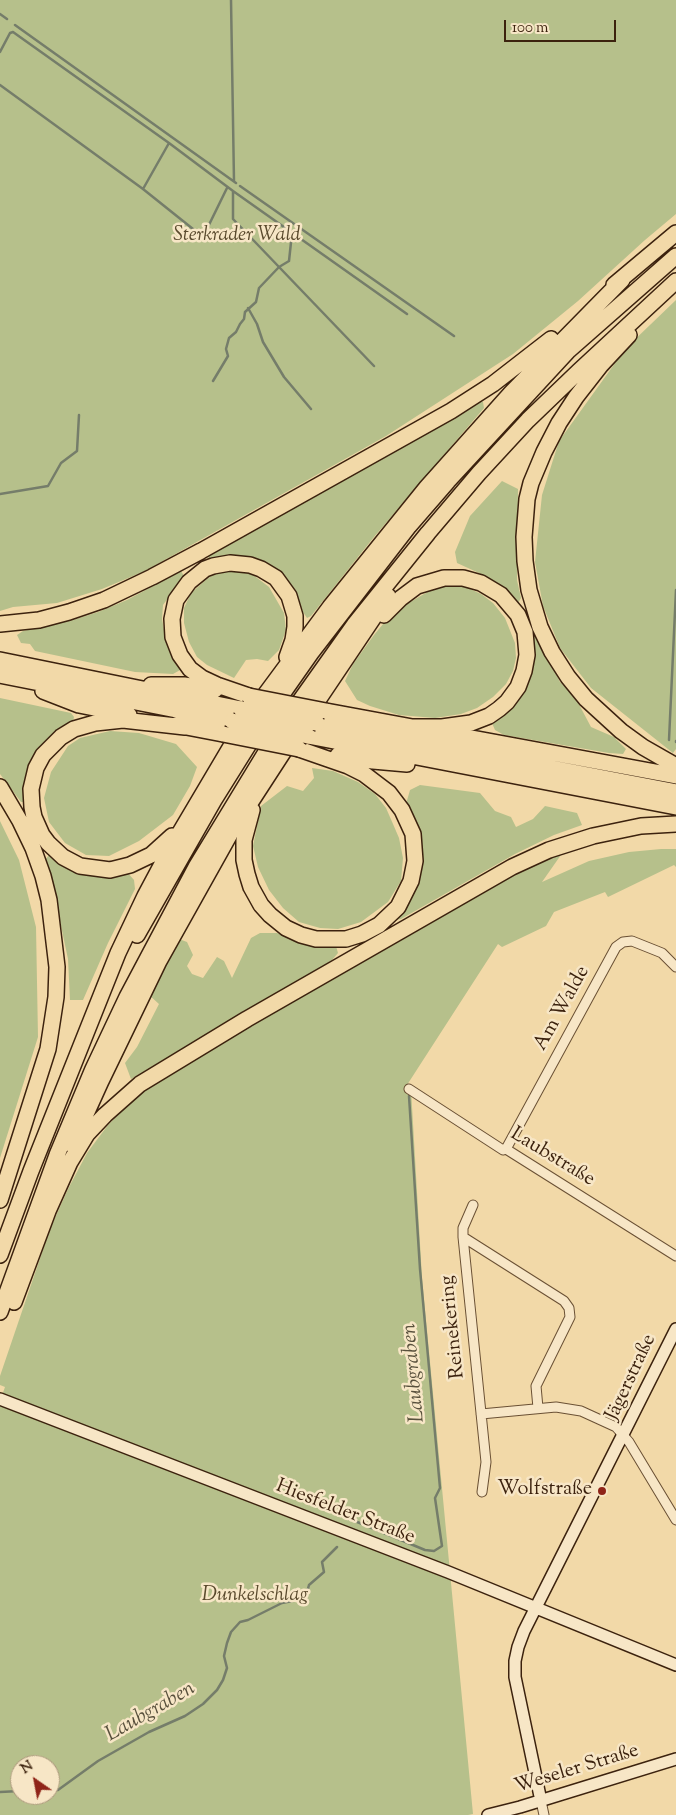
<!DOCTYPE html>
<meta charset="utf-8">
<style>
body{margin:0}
#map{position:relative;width:676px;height:1815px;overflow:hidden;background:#f2d9a8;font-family:"Sorts Mill Goudy",serif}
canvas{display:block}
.north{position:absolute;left:10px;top:1755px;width:50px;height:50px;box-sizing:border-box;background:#f7e6c6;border:1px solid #ac987c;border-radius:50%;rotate:327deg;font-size:14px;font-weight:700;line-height:20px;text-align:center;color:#3c220e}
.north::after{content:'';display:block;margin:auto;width:18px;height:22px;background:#8f2418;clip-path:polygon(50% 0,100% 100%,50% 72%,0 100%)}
.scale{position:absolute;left:504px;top:20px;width:112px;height:22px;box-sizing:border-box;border:2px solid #3c220e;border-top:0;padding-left:6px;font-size:15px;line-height:18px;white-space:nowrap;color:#3c220e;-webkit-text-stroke:4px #f7e6c6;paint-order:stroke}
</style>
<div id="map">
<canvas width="676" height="1815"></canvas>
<div class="north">N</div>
<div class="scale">100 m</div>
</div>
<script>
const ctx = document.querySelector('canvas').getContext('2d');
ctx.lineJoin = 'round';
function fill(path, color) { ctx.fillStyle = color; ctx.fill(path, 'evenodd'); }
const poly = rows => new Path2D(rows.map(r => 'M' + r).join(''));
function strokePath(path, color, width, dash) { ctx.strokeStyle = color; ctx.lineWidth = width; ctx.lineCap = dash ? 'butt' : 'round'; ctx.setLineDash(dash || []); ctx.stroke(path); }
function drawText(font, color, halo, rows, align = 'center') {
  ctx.font = font + ' "Sorts Mill Goudy",serif'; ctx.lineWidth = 5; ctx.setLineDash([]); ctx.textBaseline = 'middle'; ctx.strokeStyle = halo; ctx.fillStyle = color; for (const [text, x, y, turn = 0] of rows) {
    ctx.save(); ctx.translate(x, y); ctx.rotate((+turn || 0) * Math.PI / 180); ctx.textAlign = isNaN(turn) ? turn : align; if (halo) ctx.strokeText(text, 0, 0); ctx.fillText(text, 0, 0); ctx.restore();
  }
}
const green = poly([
 [0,0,676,0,676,214,645,240,578,301,513,354,386,436,145,571,102,589,57,603,13,607,0,611],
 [676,300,676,749,673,753,591,688,560,648,543,606,535,562,542,495,559,441,626,348],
 [478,400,483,402,484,408,374,537,311,616,307,618,303,612,298,599,291,588,271,569,208,560,209,555,215,550,359,472],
 [502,481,518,489,517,580,521,598,518,603,508,593,494,583,479,573,457,563,455,552,470,516],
 [232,570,248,571,269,587,284,613,286,630,279,650,268,661,257,659,246,660,234,678,207,665,197,657,189,642,184,623,184,608,191,593,208,578,217,573],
 [181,571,184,576,163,605,162,619,166,640,173,659,182,669,173,674,135,672,35,651,30,644,21,643,17,635,23,631,73,620,98,612,127,600],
 [445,586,466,587,481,594,493,603,505,618,515,643,516,658,513,671,506,684,493,697,477,708,461,714,435,718,399,715,370,706,357,700,345,681,353,664,374,635,388,618,405,605,431,590],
 [537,634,560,682,574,695,591,727,614,737,626,749,623,754,609,753,504,735,495,730,492,723,509,710,525,690,531,636],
 [0,698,71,713,74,717,73,721,57,732,25,802,21,802,0,774],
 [110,731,139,733,176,744,197,767,190,786,173,815,139,841,109,856,86,855,65,843,49,822,44,798,51,772,68,746,80,738],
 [312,768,333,771,358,782,375,794,386,808,393,824,399,838,403,858,401,881,388,902,361,922,338,929,320,928,299,922,283,908,269,890,258,867,253,846,261,806,287,786,303,791,314,778],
 [420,785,480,793,495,811,511,817,516,827,533,819,545,806,577,813,582,825,554,835,515,854,401,919,394,920,413,892,406,804,410,790],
 [0,821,19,860,36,927,38,1037,0,1158],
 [661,849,676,849,676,867,674,865,608,897,605,892,554,912,546,926,502,947,498,944,407,1085,411,1089,422,1278,473,1814,468,1815,0,1815,0,1401,5,1387,0,1385,0,1376,50,1229,68,1189,87,1153,108,1125,139,1094,209,1050,480,892,563,852,542,882,589,861,629,852],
 [20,1765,50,1765,50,1795,20,1795],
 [50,854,127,872,134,880,135,889,108,943,83,1000,70,1000,68,959,57,907,42,863],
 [260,933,277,933,293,939,336,946,338,953,332,960,307,976,131,1079,125,1063,137,1047,159,1004,149,995,179,939,187,942,193,955,187,966,192,974,203,978,217,957,224,961,232,978,251,938]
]);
const stream = poly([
 [231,0,234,181],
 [0,14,7,19],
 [15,25,236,183],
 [0,52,10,33,13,32,169,143,233,191,233,219,374,366],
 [0,85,143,189,203,237,227,188],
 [240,186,454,336],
 [143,189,169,143],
 [233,191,407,314],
 [248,308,257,324,263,342,284,377,311,409],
 [213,381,228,356,226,349,229,338,236,332,240,324,244,319,245,312,256,302,259,288,279,267,289,261,292,233],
 [0,494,48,486,61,463,77,451,79,415],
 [669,740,676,590],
 [676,741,676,742],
 [350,1519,425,1550,434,1551,442,1546,435,1498,440,1488,420,1269,409,1096],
 [50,1790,58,1790,98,1761,149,1732,185,1716,203,1704,217,1690,223,1680,227,1668,224,1656,227,1643,231,1632,240,1622,248,1620,282,1603,303,1599,306,1596,309,1585,324,1572,322,1562,337,1547],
 [0,1792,20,1791]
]);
const street = poly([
 [409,1089,503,1150,506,1149,676,1256],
 [506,1149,616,947,623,942,632,941,662,953,676,967],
 [473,1205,463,1228,463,1237,486,1462,482,1492],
 [463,1237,564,1301,569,1308,570,1317,536,1386,538,1408],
 [481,1414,556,1407,581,1411,616,1427,629,1442,676,1520],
 [541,1801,544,1815]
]);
const secondary = poly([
 [0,1399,448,1572,676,1665],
 [541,1801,515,1677,515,1661,518,1647,524,1631,676,1329],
 [488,1815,520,1807,676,1759]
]);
const highway = poly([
 [614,285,676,233],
 [629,335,601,365,576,397,559,423,544,452,531,483,527,499,524,537,525,561,529,590,540,627,552,652,568,677,586,699,621,731,643,747,676,766],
 [384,615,401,598,417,586,444,578,463,578,481,583,501,595,518,615,525,632,527,655,524,671,518,687,507,702,499,709,489,716,471,723,442,727,412,727],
 [0,624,39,620,69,612,104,600,152,577,201,551,451,411,493,384,551,339],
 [0,660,241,709],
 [0,675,232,721],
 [151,685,184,685,215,690],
 [43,691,79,705,129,715],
 [249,696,217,685,202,678,190,669,180,655,173,637,172,619,176,600,189,582,205,569,213,566,230,563,250,565,261,569,276,578,289,596,295,616,295,627,293,640,287,657],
 [256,707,330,607,427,487,511,393,622,280],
 [326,711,676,776],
 [290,715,354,625,428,533,479,473,528,420,579,371,676,281],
 [306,718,388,596],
 [317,723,676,792],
 [176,725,223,734],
 [308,736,676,807],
 [338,755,373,761,407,764],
 [0,787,20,821,33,848,43,876,49,900,57,967,56,997,48,1049,0,1200],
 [252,810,244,840,244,860,247,874,251,887,261,905,270,915,286,928,301,935,316,939,346,939,362,934,379,925,398,907,411,881,415,861,413,834,402,810,389,793,364,774,348,766,299,749],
 [172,836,151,855,130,865,110,870,80,866,63,857,48,843,42,835,34,817,32,807,31,789,36,768,43,755,61,737,74,729,95,723,123,720,185,727],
 [137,935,214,800,264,720,311,653,409,526,448,481,569,350,676,256],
 [72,1145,101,1081,159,961,230,834,293,737],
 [0,1255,31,1171,118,953,145,896,169,851,243,726],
 [14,1302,48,1211,70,1162,87,1134,105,1115,140,1084,247,1019,512,867,549,850,593,836,641,826,676,824],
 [0,1312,57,1155,93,1069,127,997,196,867,277,734]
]);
const highwayBridge = poly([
 [249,696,326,711],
 [241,709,317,723],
 [232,721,308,736],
 [223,734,299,749]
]);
const markers = [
 [602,1491,5,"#8f2418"]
];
const parkNames = [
 ["Sterkrader Wald",237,237],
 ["Dunkelschlag",255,1597]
];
const streetNames = [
 ["Am Walde",563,1009,-61],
 ["Laubstraße",552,1158,31],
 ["Reinekering",454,1327,-96],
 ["Jägerstraße",632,1378,-65],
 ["Hiesfelder Straße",345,1513,21],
 ["Weseler Straße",577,1770,-17]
];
const poiNames = [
 ["Wolfstraße",592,1491]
];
const waterNames = [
 ["Laubgraben",415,1373,-95],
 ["Laubgraben",151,1713,-30]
];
fill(green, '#b6c08b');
strokePath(stream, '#757d6a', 2.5);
strokePath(street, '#6a5034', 11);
strokePath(secondary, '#3c220e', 14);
strokePath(highway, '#3c220e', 18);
strokePath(street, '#f7e6c6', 9);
strokePath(secondary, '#f7e6c6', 11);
strokePath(highway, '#f2d9a8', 15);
strokePath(highwayBridge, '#3c220e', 18, []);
strokePath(highwayBridge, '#f2d9a8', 15);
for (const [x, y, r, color] of markers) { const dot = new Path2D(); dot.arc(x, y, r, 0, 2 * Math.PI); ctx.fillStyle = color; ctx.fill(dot); strokePath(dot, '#f7e6c6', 2); }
drawText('italic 20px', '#5a4a2d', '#f7e6c6', parkNames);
drawText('20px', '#3c220e', '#f7e6c6', streetNames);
drawText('20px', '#3c220e', '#f7e6c6', poiNames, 'right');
drawText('italic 21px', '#58503c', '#f7e6c6', waterNames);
</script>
